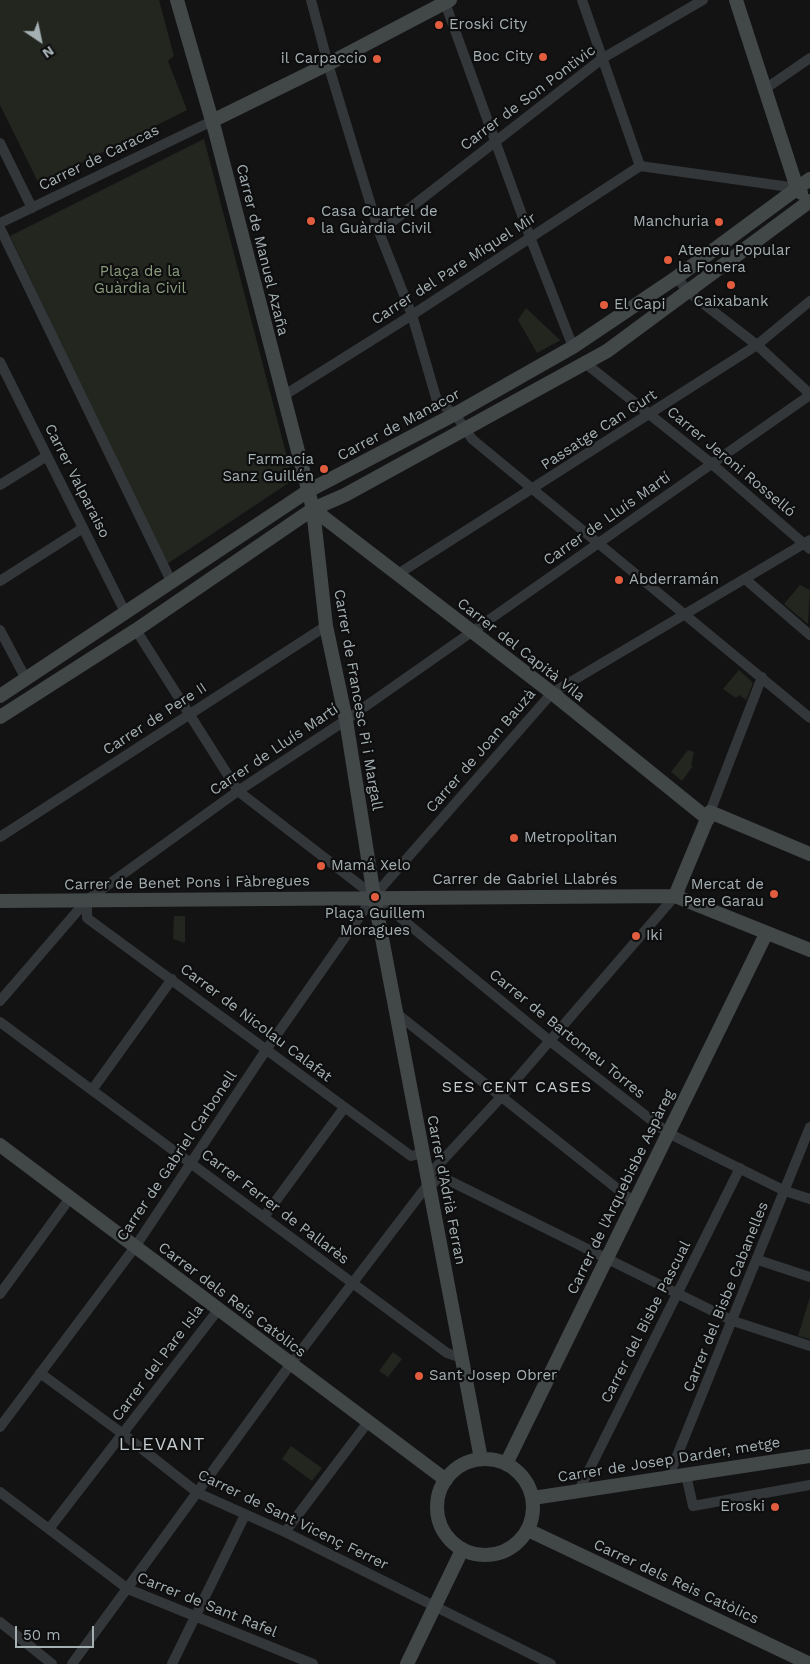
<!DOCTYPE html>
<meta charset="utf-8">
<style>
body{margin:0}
#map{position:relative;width:810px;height:1664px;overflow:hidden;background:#131314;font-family:"Work Sans",sans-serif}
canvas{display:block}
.north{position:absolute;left:15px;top:15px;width:50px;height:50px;-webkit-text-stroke:4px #0e0e0f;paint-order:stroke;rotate:146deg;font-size:14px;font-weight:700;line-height:20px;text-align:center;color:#a5b0b3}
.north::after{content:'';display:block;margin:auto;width:18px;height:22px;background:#a5b0b3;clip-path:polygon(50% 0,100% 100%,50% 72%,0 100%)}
.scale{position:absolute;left:15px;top:1626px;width:79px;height:22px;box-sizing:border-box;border:2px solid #a5b0b3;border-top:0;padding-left:6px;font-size:15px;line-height:18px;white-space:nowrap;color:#a5b0b3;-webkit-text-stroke:4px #0e0e0f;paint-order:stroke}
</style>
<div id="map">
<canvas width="810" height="1664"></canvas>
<div class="north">N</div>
<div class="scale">50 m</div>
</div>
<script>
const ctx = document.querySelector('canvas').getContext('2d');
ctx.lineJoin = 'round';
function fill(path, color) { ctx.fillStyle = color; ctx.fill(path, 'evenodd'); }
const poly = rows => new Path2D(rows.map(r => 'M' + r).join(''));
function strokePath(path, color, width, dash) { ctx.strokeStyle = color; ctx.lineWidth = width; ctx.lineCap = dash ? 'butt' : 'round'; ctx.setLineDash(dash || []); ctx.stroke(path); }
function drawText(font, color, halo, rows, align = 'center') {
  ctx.font = font + ' "Work Sans",sans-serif'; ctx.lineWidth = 4.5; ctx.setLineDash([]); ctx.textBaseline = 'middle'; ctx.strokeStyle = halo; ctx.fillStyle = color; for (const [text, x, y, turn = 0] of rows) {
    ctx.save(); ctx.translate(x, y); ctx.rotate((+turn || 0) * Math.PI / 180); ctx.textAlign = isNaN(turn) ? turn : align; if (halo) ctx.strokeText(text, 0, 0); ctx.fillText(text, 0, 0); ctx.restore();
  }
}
const green = poly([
 [0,0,159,0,174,56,168,61,187,110,39,184,0,105],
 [204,139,293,480,167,564,10,236],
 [526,308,560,340,559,341,537,353,518,320],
 [800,585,810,590,808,624,784,604],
 [739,670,753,683,746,700,739,695,736,698,723,689],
 [688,750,694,752,691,765,693,766,682,781,671,772],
 [174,916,185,916,185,943,173,939],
 [810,1297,810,1339,798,1336],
 [393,1352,402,1359,388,1377,379,1371],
 [291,1446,322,1468,312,1481,282,1459]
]);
const street = poly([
 [311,0,328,64,379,232,412,315,437,401,455,414,472,439,810,718],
 [444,0,530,237,573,347],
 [582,0,640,166],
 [765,89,810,58],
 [0,143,32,208],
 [640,166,797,188],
 [0,223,212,121],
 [0,228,172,583],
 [379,232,603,58,703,0],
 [677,277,687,291,757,345,810,394],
 [0,362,126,614],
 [585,363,712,464,810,549],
 [283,396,412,315,640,166],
 [0,485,47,456],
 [398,574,757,345,810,301],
 [745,579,810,635],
 [0,581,83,528],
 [0,630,26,679],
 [136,630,238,791,374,896,550,1041,668,1133,785,1191,810,1199],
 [710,812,762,677],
 [0,837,326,626],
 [87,900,87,918,411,1156,423,1153],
 [0,1001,87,900,238,791,346,720,810,395],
 [396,1013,634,1202],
 [0,1022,447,1353,462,1358],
 [92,1090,172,979],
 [427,1177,502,1096,675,896],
 [264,1217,344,1108],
 [758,1260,810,1277],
 [0,1294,70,1198],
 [40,1373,123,1434,198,1493,285,1532,551,1664],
 [0,1427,135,1247,266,1050,374,896,552,693,810,540],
 [686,1475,693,1506,810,1485],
 [668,1478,810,1127],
 [579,1490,740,1168],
 [0,1492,128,1589,313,1664],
 [49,1529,218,1310],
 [285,1532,368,1422],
 [0,1622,52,1664],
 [72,1664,290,1365,429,1183,446,1179,733,1321,810,1346],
 [172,1664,245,1515]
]);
const secondary = poly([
 [177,0,215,131,313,509,326,626,346,720,374,896,481,1459],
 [736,0,797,188,801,193],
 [212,121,328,64,450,0],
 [313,509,552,693,708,819],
 [0,696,308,491,455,414,573,347,677,277,810,179],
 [0,717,136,630,313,509,345,495,607,351,810,201],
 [675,896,710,812,810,854],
 [0,901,675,896,810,950],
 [0,1145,446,1480],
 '437 1507a48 48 0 1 1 96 0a48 48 0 1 1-96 0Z',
 [506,1464,766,934],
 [533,1498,810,1456],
 [528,1530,810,1664],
 [407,1664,462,1550]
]);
const markers = [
 [439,25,5,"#e15d3e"],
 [543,57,5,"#e15d3e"],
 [377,59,5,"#e15d3e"],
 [311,221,5,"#e15d3e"],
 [719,222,5,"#e15d3e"],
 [668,260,5,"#e15d3e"],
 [731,285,5,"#e15d3e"],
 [604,305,5,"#e15d3e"],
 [324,469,5,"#e15d3e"],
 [619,580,5,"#e15d3e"],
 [514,838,5,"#e15d3e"],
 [321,866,5,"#e15d3e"],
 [774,894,5,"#e15d3e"],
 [375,897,5,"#e15d3e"],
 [636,936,5,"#e15d3e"],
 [419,1376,5,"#e15d3e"],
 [775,1507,5,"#e15d3e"]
];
const poiNames = [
 ["Eroski City",449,25],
 ["Boc City",533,57,"right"],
 ["il Carpaccio",367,59,"right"],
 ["Casa Cuartel de",321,212],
 ["la Guàrdia Civil",321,229],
 ["Manchuria",709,222,"right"],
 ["Ateneu Popular",678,251],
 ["la Fonera",678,268],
 ["Caixabank",731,302,"center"],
 ["El Capi",614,305],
 ["Farmacia",314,460,"right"],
 ["Sanz Guillén",314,477,"right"],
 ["Abderramán",629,580],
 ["Metropolitan",524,838],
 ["Mamá Xelo",331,866],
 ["Mercat de",764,885,"right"],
 ["Pere Garau",764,902,"right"],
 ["Plaça Guillem",375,914,"center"],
 ["Moragues",375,931,"center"],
 ["Iki",646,936],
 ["Sant Josep Obrer",429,1376],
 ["Eroski",765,1507,"right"]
];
const streetNames = [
 ["Carrer de Son Pontivic",528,98,-37],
 ["Carrer de Caracas",99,158,-26],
 ["Carrer de Manuel Azaña",262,250,76],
 ["Carrer del Pare Miquel Mir",454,269,-33],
 ["Carrer de Manacor",399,425,-28],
 ["Passatge Can Curt",599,430,-33],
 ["Carrer Jeroni Rosselló",731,462,40],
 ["Carrer Valparaiso",77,481,63],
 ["Carrer de Lluís Martí",607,519,-35],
 ["Carrer del Capità Vila",521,650,38],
 ["Carrer de Francesc Pi i Margall",358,700,80],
 ["Carrer de Pere II",155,719,-33],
 ["Carrer de Lluís Martí",274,750,-34],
 ["Carrer de Joan Bauzà",481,751,-49],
 ["Carrer de Gabriel Llabrés",525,880],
 ["Carrer de Benet Pons i Fàbregues",187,883,-1],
 ["Carrer de Nicolau Calafat",256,1023,37],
 ["Carrer de Bartomeu Torres",567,1034,39],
 ["Carrer de Gabriel Carbonell",177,1156,-56],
 ["Carrer d'Adrià Ferran",446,1190,79],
 ["Carrer de l'Arquebisbe Aspàreg",621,1192,-64],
 ["Carrer Ferrer de Pallarès",275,1207,37],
 ["Carrer del Bisbe Cabanelles",726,1297,-68],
 ["Carrer dels Reis Catòlics",232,1300,37],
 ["Carrer del Bisbe Pascual",646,1322,-63],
 ["Carrer del Pare Isla",158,1363,-53],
 ["Carrer de Josep Darder, metge",669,1460,-9],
 ["Carrer de Sant Vicenç Ferrer",293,1520,26],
 ["Carrer dels Reis Catòlics",676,1582,25],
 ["Carrer de Sant Rafel",207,1605,22]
];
const parkNames = [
 ["Plaça de la",140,272],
 ["Guàrdia Civil",140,289]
];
const neighbourhoodNames = [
 ["SES CENT CASES",517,1087]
];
const quarterNames = [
 ["LLEVANT",162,1445]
];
fill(green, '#22261f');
strokePath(street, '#343739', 10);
strokePath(secondary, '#424748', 14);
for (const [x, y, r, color] of markers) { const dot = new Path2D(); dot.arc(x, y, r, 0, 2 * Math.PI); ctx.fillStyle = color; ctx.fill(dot); strokePath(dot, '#0e0e0f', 2); }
drawText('15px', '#a5b0b3', '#0e0e0f', poiNames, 'left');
drawText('15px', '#a5b0b3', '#0e0e0f', streetNames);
drawText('15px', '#8b9d7e', '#0e0e0f', parkNames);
ctx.letterSpacing = '1px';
drawText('16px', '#c6cdd0', '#0e0e0f', neighbourhoodNames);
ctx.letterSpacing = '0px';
ctx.letterSpacing = '1px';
drawText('18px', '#c6cdd0', '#0e0e0f', quarterNames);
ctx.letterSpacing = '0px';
</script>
